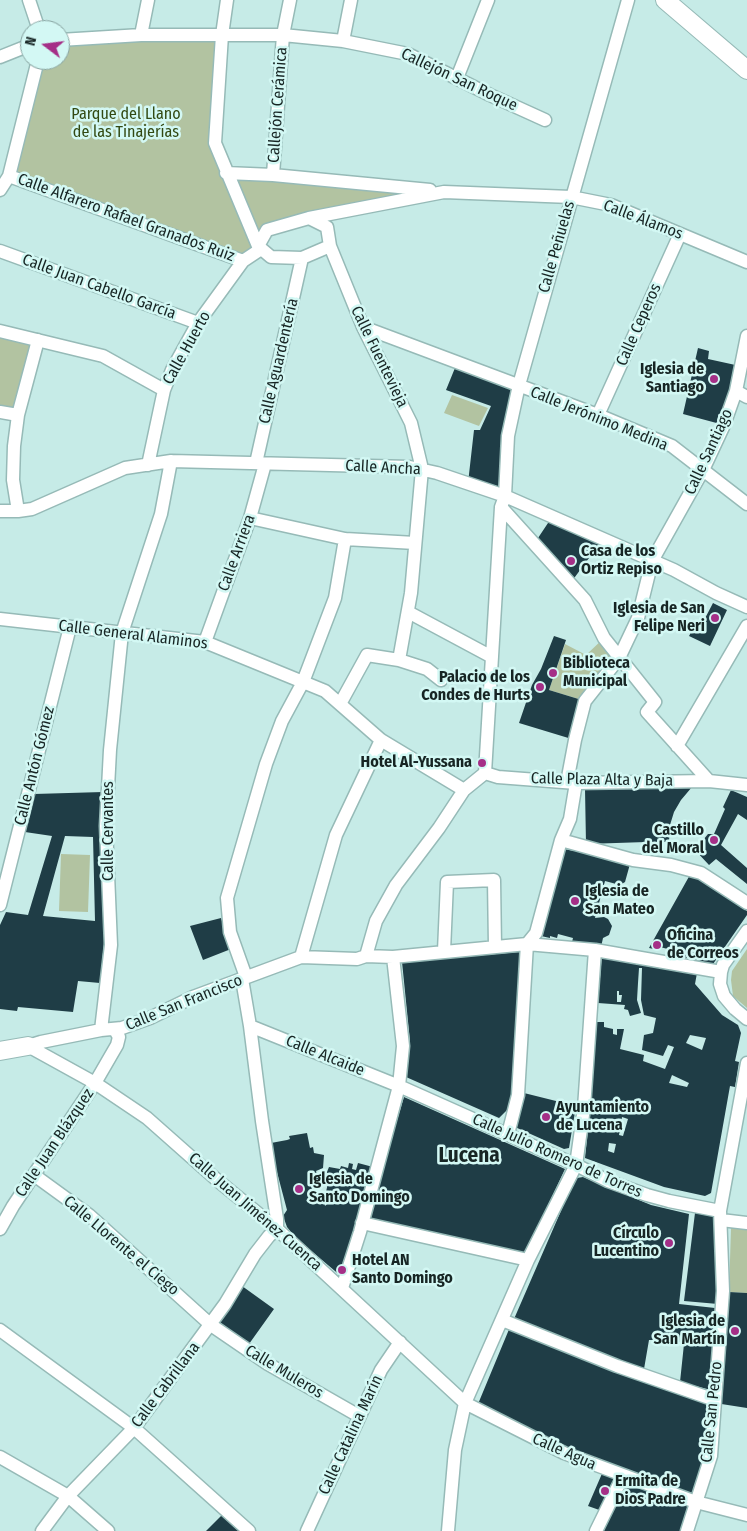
<!DOCTYPE html>
<meta charset="utf-8">
<style>
body{margin:0}
#map{position:relative;width:747px;height:1531px;overflow:hidden;background:#c6ebe7;font-family:"Fira Sans Condensed",sans-serif}
canvas{display:block}
.north{position:absolute;left:20px;top:20px;width:50px;height:50px;box-sizing:border-box;background:#d3f8f4;border:1px solid #88a4a1;border-radius:50%;rotate:285deg;font-size:14px;font-weight:700;line-height:20px;text-align:center;color:#172524}
.north::after{content:'';display:block;margin:auto;width:18px;height:22px;background:#a52f87;clip-path:polygon(50% 0,100% 100%,50% 72%,0 100%)}
</style>
<div id="map">
<canvas width="747" height="1531"></canvas>
<div class="north">N</div>
</div>
<script>
const ctx = document.querySelector('canvas').getContext('2d');
ctx.lineJoin = 'round';
function fill(path, color) { ctx.fillStyle = color; ctx.fill(path, 'evenodd'); }
const poly = rows => new Path2D(rows.map(r => 'M' + r).join(''));
function strokePath(path, color, width, dash) { ctx.strokeStyle = color; ctx.lineWidth = width; ctx.lineCap = dash ? 'butt' : 'round'; ctx.setLineDash(dash || []); ctx.stroke(path); }
function drawText(font, color, halo, rows, align = 'center') {
  ctx.font = font + ' "Fira Sans Condensed",sans-serif'; ctx.lineWidth = 5; ctx.setLineDash([]); ctx.textBaseline = 'middle'; ctx.strokeStyle = halo; ctx.fillStyle = color; for (const [text, x, y, turn = 0] of rows) {
    ctx.save(); ctx.translate(x, y); ctx.rotate((+turn || 0) * Math.PI / 180); ctx.textAlign = isNaN(turn) ? turn : align; if (halo) ctx.strokeText(text, 0, 0); ctx.fillText(text, 0, 0); ctx.restore();
  }
}
const green = poly([
 [222,35,215,143,226,173,444,192,267,230,243,261,10,176,38,60,60,60,60,40],
 [0,331,38,340,18,415,0,412],
 [452,395,488,408,479,426,444,413],
 [604,638,619,658,585,701,549,690,565,644,586,655],
 [61,854,90,855,88,912,59,911],
 [747,949,747,1008,733,996,731,980,732,971],
 [731,1228,747,1229,747,1293,729,1292]
]);
const building = poly([
 [698,348,709,351,708,359,740,366,724,425,683,414],
 [457,363,518,387,505,496,468,483,474,430,480,430,491,406,446,390],
 [552,517,603,539,572,581,536,541],
 [713,603,727,610,710,646,689,636,695,625,700,628],
 [554,636,566,640,549,690,585,701,575,740,519,723,532,685,541,669],
 [692,787,681,800,674,812,670,825,669,842,664,842,664,846,659,851,651,851,648,848,646,842,586,844,585,789],
 [731,790,747,797,747,820,738,814,721,845,747,868,747,884,716,859,709,865,695,850,708,834,714,834,725,809,723,807],
 [103,792,106,922,100,983,78,981,73,1012,18,1007,17,1011,0,1009,0,925,6,912,28,915,52,836,25,832,34,794],
 [65,836,93,837,95,921,43,916],
 [576,846,630,864,625,882,620,885,605,881,595,918,604,917,608,919,612,926,609,935,603,938,601,947,572,942,573,938,558,934,557,938,550,936,550,938,541,936,564,849,574,851],
 [691,873,747,911,747,915,713,964,682,957,683,953,660,947,659,950,649,948],
 [221,918,231,949,203,960,190,926],
 [520,952,513,1104,499,1118,406,1077,410,1041,402,962],
 [602,954,697,973,695,984,722,1015,738,1025,741,1033,735,1061,739,1062,735,1087,730,1086,711,1193,705,1196,664,1187,585,1158,588,1130,587,1130,596,1022,604,1022,604,1027,613,1029,613,1034,617,1035,617,1029,624,1029,620,1049,644,1055,643,1061,665,1069,674,1047,668,1045,663,1056,642,1050,644,1035,653,1033,656,1018,644,1015,641,1000,642,968,639,968,638,983,637,1000,641,1013,630,1016,628,1010,624,1009,625,1005,598,1003],
 [617,991,619,991,619,995,622,995,621,1002,617,1002],
 [690,1035,706,1038,702,1050,686,1043],
 [672,1075,689,1083,687,1087,669,1083],
 [622,1117,628,1119,623,1136,619,1135],
 [609,1143,616,1144,614,1153,608,1151],
 [524,1093,576,1106,569,1148,564,1149,515,1127],
 [404,1097,565,1169,525,1254,368,1218],
 [307,1133,310,1148,313,1147,314,1153,324,1155,323,1168,316,1171,317,1174,323,1174,324,1172,327,1172,329,1167,340,1169,341,1166,348,1168,349,1163,353,1164,352,1169,356,1170,358,1163,373,1167,342,1277,295,1237,287,1227,283,1216,287,1210,273,1157,271,1143,287,1140,290,1139,289,1136],
 [323,1180,323,1182,328,1183,326,1192,322,1195,328,1203,325,1206,324,1200,319,1197,315,1181],
 [583,1177,651,1205,689,1214,679,1304,715,1308,711,1390,680,1382,684,1344,662,1334,660,1340,649,1340,644,1369,514,1319,567,1197,577,1178],
 [695,1213,718,1217,718,1304,684,1301],
 [242,1286,274,1309,249,1344,218,1321],
 [729,1292,747,1293,747,1408,715,1403],
 [510,1327,710,1404,706,1455,692,1496,573,1450,478,1404],
 [604,1469,623,1476,605,1512,588,1506],
 [625,1481,691,1506,683,1531,601,1531],
 [226,1511,244,1526,239,1531,206,1531]
]);
const street = poly([
 [29,0,39,30],
 [227,0,222,35,215,143,258,246],
 [141,35,148,0],
 [60,40,141,35,283,35,343,41,408,54,490,95,545,120],
 [343,41,351,0],
 [0,57,30,45],
 [457,78,488,0],
 [226,173,273,175,430,190],
 [273,175,283,35,290,0],
 [9,176,243,261],
 [0,190,9,176,38,60],
 [309,218,444,192,571,197,611,205,747,262],
 [309,218,327,227,330,246,302,258,271,257,258,246,267,230,309,218],
 [330,246,363,327,411,423,422,469,411,593,399,660,367,655,340,704],
 [0,251,198,323],
 [363,327,598,415,672,446,747,504],
 [0,331,103,356,164,390],
 [736,391,747,397],
 [0,412,18,415,38,340],
 [598,415,680,234],
 [256,463,302,258],
 [148,465,164,390,172,370,198,323,243,261,261,249],
 [501,507,585,600,604,638,655,702,647,712,709,781],
 [0,511,18,511,32,509,125,468,171,461,410,467,437,473,505,496,674,570,716,593,747,607],
 [18,511,13,480,14,446,18,415],
 [250,518,345,539,415,543],
 [408,612,492,657],
 [0,619,205,642,325,691,381,740,464,790],
 [205,642,250,518,265,464],
 [399,660,427,669,441,680],
 [677,746,747,626],
 [485,773,501,507,505,496,508,436,519,385,628,0],
 [576,783,568,777,575,740,585,701,619,658,638,618,652,561,703,470,724,425,736,391,747,336],
 [561,840,633,860,671,865,701,873,747,903],
 [0,905,70,627],
 [747,931,723,965,721,972,720,984,724,996,735,1009,747,1019],
 [527,944,536,933,561,840,570,819,576,783],
 [444,951,447,882,494,880,495,947],
 [366,956,376,921,396,885,439,828,464,790,485,773,498,777,576,783,709,781,747,785],
 [301,957,336,835,381,740],
 [246,977,230,932,227,898,266,764,282,721,303,682,335,598,345,539],
 [250,1026,399,1086,576,1165,608,1181,647,1195,669,1201,720,1211],
 [101,1030,111,945,106,826,110,750,122,633,161,514,171,461],
 [28,1046,95,1083,147,1118,217,1180,277,1229,465,1403,564,1453,696,1502,747,1515],
 [28,1046,41,1042,101,1030,122,1028,150,1018,193,997,301,957,357,959,366,956,393,957,527,944,595,950,721,972],
 [508,1134,518,1095,527,944],
 [34,1175,89,1215,211,1325,268,1364,359,1416],
 [721,1220,747,1223],
 [362,1223,528,1260],
 [0,1229,13,1206,95,1083,117,1045,119,1037,115,1030],
 [342,1288,360,1232,399,1086,403,1046,393,957],
 [502,1320,617,1366,715,1400],
 [0,1330,134,1428,249,1531],
 [0,1457,68,1496,108,1531],
 [42,1531,68,1496,134,1428,225,1304,255,1254,269,1236,277,1229,277,1219,262,1121,250,1026,242,979],
 [307,1531,381,1370,400,1342],
 [448,1531,455,1450,465,1403,528,1260,576,1165,584,1108,595,950],
 [596,1531,623,1476],
 [687,1531,711,1456,723,1291,720,1211,747,1063]
]);
const secondary = poly([
 [665,0,747,70],
 [0,1051,28,1046]
]);
const markers = [
 [714,379,5,"#a52f87"],
 [571,561,5,"#a52f87"],
 [715,618,5,"#a52f87"],
 [553,673,5,"#a52f87"],
 [540,687,5,"#a52f87"],
 [482,763,5,"#a52f87"],
 [714,840,5,"#a52f87"],
 [575,901,5,"#a52f87"],
 [657,945,5,"#a52f87"],
 [546,1117,5,"#a52f87"],
 [299,1189,5,"#a52f87"],
 [669,1243,5,"#a52f87"],
 [342,1270,5,"#a52f87"],
 [735,1331,5,"#a52f87"],
 [605,1491,5,"#a52f87"]
];
const streetNames = [
 ["Callejón San Roque",459,80,25],
 ["Callejón Cerámica",278,105,-86],
 ["Calle Alfarero Rafael Granados Ruiz",126,218,20],
 ["Calle Álamos",643,220,21],
 ["Calle Peñuelas",557,247,-74],
 ["Calle Juan Cabello García",99,287,20],
 ["Calle Ceperos",639,325,-66],
 ["Calle Huerto",187,348,-61],
 ["Calle Fuentevieja",379,357,64],
 ["Calle Aguardentería",279,361,-77],
 ["Calle Jerónimo Medina",599,419,22],
 ["Calle Santiago",709,452,-65],
 ["Calle Ancha",383,468,3],
 ["Calle Arriera",237,553,-70],
 ["Calle General Alaminos",133,635,7],
 ["Calle Antón Gómez",35,766,-76],
 ["Calle Plaza Alta y Baja",602,780,1],
 ["Calle Cervantes",109,831,-90],
 ["Calle San Francisco",184,1003,-22],
 ["Calle Alcaide",325,1056,22],
 ["Calle Juan Blázquez",55,1143,-56],
 ["Calle Julio Romero de Torres",557,1156,24],
 ["Calle Juan Jiménez Cuenca",255,1212,41],
 ["Calle Llorente el Ciego",121,1246,40],
 ["Calle Muleros",284,1372,31],
 ["Calle Cabrillana",166,1385,-53],
 ["Calle San Pedro",712,1412,-84],
 ["Calle Catalina Marín",351,1435,-65],
 ["Calle Agua",564,1452,24]
];
const parkNames = [
 ["Parque del Llano",126,115],
 ["de las Tinajerías",126,133]
];
const poiNames = [
 ["Iglesia de",704,370,"right"],
 ["Santiago",704,388,"right"],
 ["Casa de los",581,552],
 ["Ortiz Repiso",581,570],
 ["Iglesia de San",705,609,"right"],
 ["Felipe Neri",705,627,"right"],
 ["Biblioteca",563,664],
 ["Municipal",563,682],
 ["Palacio de los",530,678,"right"],
 ["Condes de Hurts",530,696,"right"],
 ["Hotel Al-Yussana",472,763,"right"],
 ["Castillo",704,831,"right"],
 ["del Moral",704,849,"right"],
 ["Iglesia de",585,892],
 ["San Mateo",585,910],
 ["Oficina",667,936],
 ["de Correos",667,954],
 ["Ayuntamiento",556,1108],
 ["de Lucena",556,1126],
 ["Iglesia de",309,1180],
 ["Santo Domingo",309,1198],
 ["Círculo",659,1234,"right"],
 ["Lucentino",659,1252,"right"],
 ["Hotel AN",352,1261],
 ["Santo Domingo",352,1279],
 ["Iglesia de",725,1322,"right"],
 ["San Martín",725,1340,"right"],
 ["Ermita de",615,1482],
 ["Dios Padre",615,1500]
];
const districtNames = [
 ["Lucena",469,1156]
];
fill(green, '#b2c3a1');
fill(building, '#1f3d46');
strokePath(street, '#96bab7', 15);
strokePath(secondary, '#96bab7', 20);
strokePath(street, '#fff', 12);
strokePath(secondary, '#fff', 18);
for (const [x, y, r, color] of markers) { const dot = new Path2D(); dot.arc(x, y, r, 0, 2 * Math.PI); ctx.fillStyle = color; ctx.fill(dot); strokePath(dot, '#d3f8f4', 2); }
drawText('16px', '#172524', '#d3f8f4', streetNames);
drawText('16px', '#324912', '#d3f8f4', parkNames);
drawText('bold 16px', '#172524', '#d3f8f4', poiNames, 'left');
drawText('bold 21px', '#172524', '#d3f8f4', districtNames);
</script>
